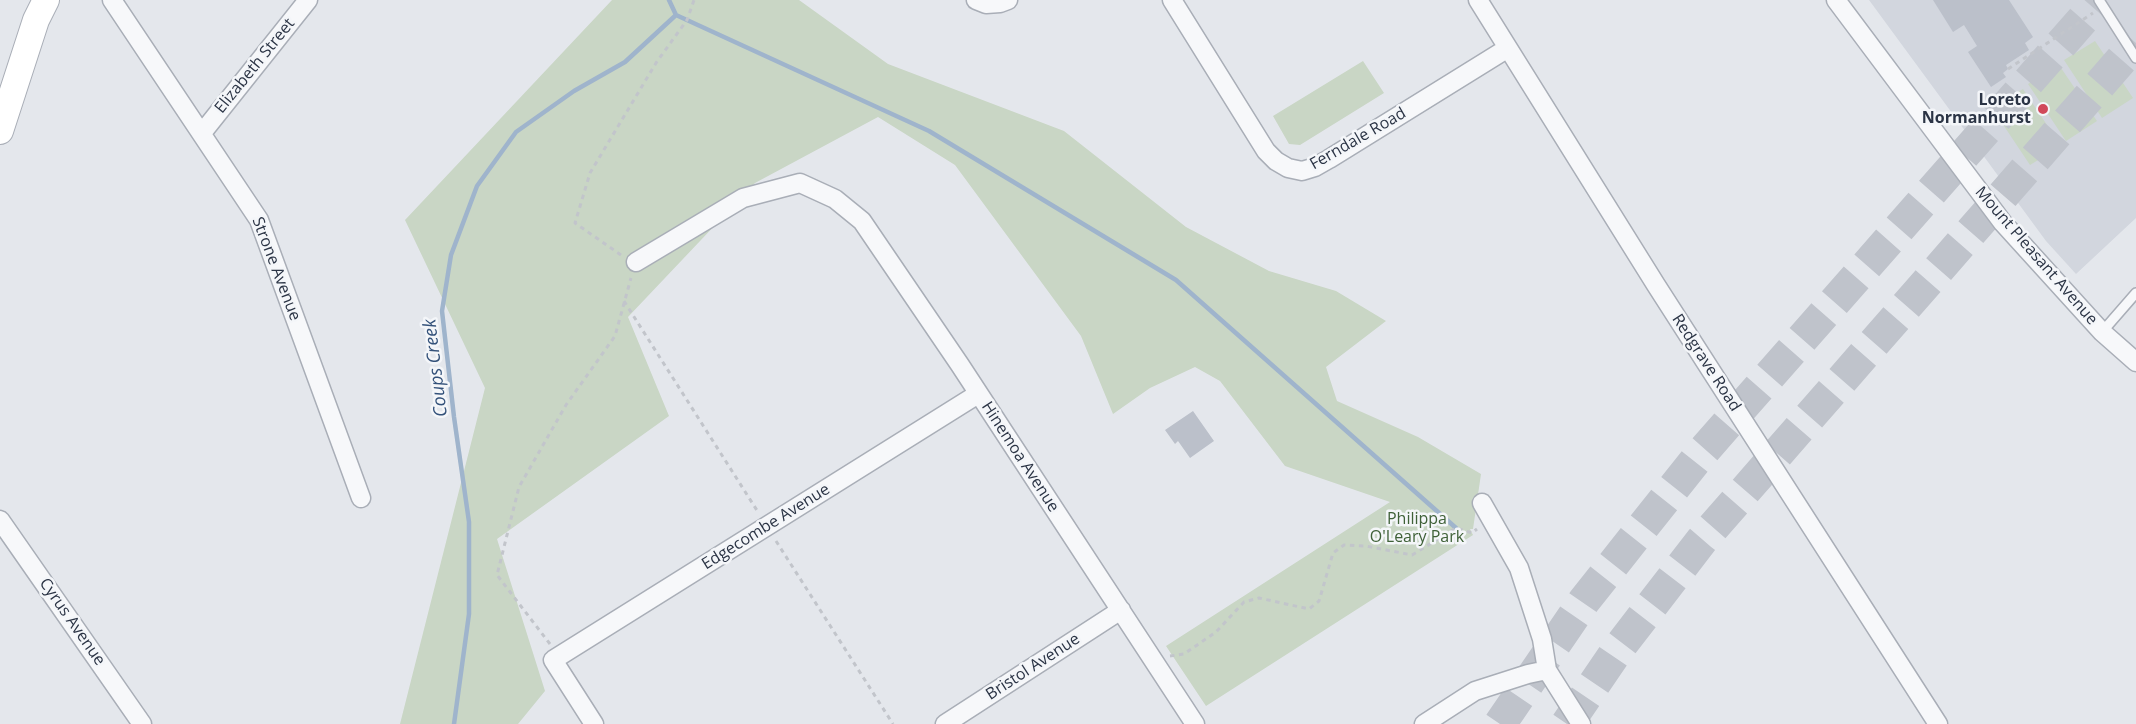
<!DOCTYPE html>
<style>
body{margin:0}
canvas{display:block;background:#e4e7ec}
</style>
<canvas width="2136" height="724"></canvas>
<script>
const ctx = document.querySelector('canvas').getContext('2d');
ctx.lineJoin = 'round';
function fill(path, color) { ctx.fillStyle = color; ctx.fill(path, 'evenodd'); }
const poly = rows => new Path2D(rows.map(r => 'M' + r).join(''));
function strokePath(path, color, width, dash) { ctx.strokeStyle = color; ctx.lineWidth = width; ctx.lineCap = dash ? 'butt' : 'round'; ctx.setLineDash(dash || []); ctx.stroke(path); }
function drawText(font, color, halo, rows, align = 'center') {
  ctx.font = font + ' "Open Sans",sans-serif'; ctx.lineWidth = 5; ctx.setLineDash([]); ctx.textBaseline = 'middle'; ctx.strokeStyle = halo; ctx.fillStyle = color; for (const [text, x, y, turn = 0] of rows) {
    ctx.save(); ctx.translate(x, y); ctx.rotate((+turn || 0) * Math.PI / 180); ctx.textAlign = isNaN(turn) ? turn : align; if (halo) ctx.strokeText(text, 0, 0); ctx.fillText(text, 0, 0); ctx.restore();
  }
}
const built = poly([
 [1869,0,2136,0,2136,218,2076,274,2046,241]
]);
const green = poly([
 [612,0,799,0,888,64,1064,131,1186,227,1269,271,1336,291,1386,321,1326,367,1337,401,1418,437,1481,474,1473,529,1470,529,1473,535,1206,706,1166,646,1390,502,1285,466,1220,381,1195,367,1150,388,1113,414,1081,336,955,165,878,117,755,183,628,317,669,416,497,539,545,691,518,724,400,724,485,388,405,220],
 [2095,41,2133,98,2102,118,2064,60],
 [1363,61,1384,93,1300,145,1289,144,1273,116],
 [2059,65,2097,121,2066,141,2028,84],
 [2023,89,2061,146,2030,165,1992,108]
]);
const stream = poly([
 [676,15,929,131,1176,280,1456,528],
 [454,724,469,614,469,522,454,417,442,311,451,255,477,186,516,132,574,91,625,62,676,15,669,0]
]);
const building = poly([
 [1933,0,2009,0,2033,37,2025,43,2029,50,2006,65,2008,69,2003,73,2006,77,1991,87,1968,52,1977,46,1964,25,1953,32],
 [1193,411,1214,441,1190,458,1178,441,1175,444,1165,430]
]);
const highwayTunnel = poly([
 [1500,724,1584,601,1699,456,2100,0],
 [1567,724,1618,649,1702,540,2136,43]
]);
const path = poly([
 [2008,69,2093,13],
 [621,255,575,223,590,173,656,63,687,20,694,0],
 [624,301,758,512],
 [776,541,893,724],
 [550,644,497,575,519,487,566,405,615,336,631,278],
 [1170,656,1184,654,1216,632,1244,602,1259,598,1309,609,1319,601,1333,553,1344,545,1366,546,1412,555,1456,528,1472,533,1477,529]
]);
const lane = poly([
 [2099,0,2136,58],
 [2102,332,2136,293]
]);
const street = poly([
 [112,0,259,220,361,498],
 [976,0,986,4,1000,3,1008,0],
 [1172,0,1266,151,1276,161,1288,168,1302,171,1315,167,1329,159,1508,48],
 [1478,0,1656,285,1938,724],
 [1836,0,2003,223,2102,332,2136,362],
 [202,133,308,0],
 [636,262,743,198,800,183,835,199,862,221,960,365,1195,724],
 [1482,503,1519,568,1542,639,1547,670,1581,724],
 [0,520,142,724],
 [594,724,553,660,978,394],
 [945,724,1121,610],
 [1424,724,1475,691,1528,674,1547,670]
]);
const secondary = poly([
 [0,131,36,20,46,0]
]);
const markers = [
 [2043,109,6,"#d1495b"]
];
const streetNames = [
 ["Elizabeth Street",255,66,-51],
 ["Ferndale Road",1358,139,-30],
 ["Mount Pleasant Avenue",2036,256,49],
 ["Strone Avenue",276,269,69],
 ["Redgrave Road",1706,363,57],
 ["Hinemoa Avenue",1020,457,57],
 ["Edgecombe Avenue",766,527,-32],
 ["Cyrus Avenue",72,622,55],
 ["Bristol Avenue",1033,667,-33]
];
const poiNames = [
 ["Loreto",2031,100],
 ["Normanhurst",2031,118]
];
const parkNames = [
 ["Philippa",1417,519],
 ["O'Leary Park",1417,537]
];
const waterNames = [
 ["Coups Creek",436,368,-97]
];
fill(built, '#d2d6de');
fill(green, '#c9d6c5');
strokePath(stream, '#9fb4cc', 4.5);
fill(building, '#bbc0ca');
strokePath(highwayTunnel, '#bfc3cb', 33, [33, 16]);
strokePath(lane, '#a9aeb7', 12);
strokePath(street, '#a9aeb7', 21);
strokePath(secondary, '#a9aeb7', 28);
strokePath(path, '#c2c5cb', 3, [4.5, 4.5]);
strokePath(lane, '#f7f8fa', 9);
strokePath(street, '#f7f8fa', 18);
strokePath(secondary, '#fff', 26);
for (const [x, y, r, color] of markers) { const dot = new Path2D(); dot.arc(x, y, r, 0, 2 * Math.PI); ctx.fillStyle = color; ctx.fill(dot); strokePath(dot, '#f4f6f9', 2); }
drawText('16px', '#2b3445', '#f4f6f9', streetNames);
drawText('bold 16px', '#2b3445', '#f4f6f9', poiNames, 'right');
drawText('16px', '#3f6138', '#f4f6f9', parkNames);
drawText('italic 18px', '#34527a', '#f4f6f9', waterNames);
</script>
